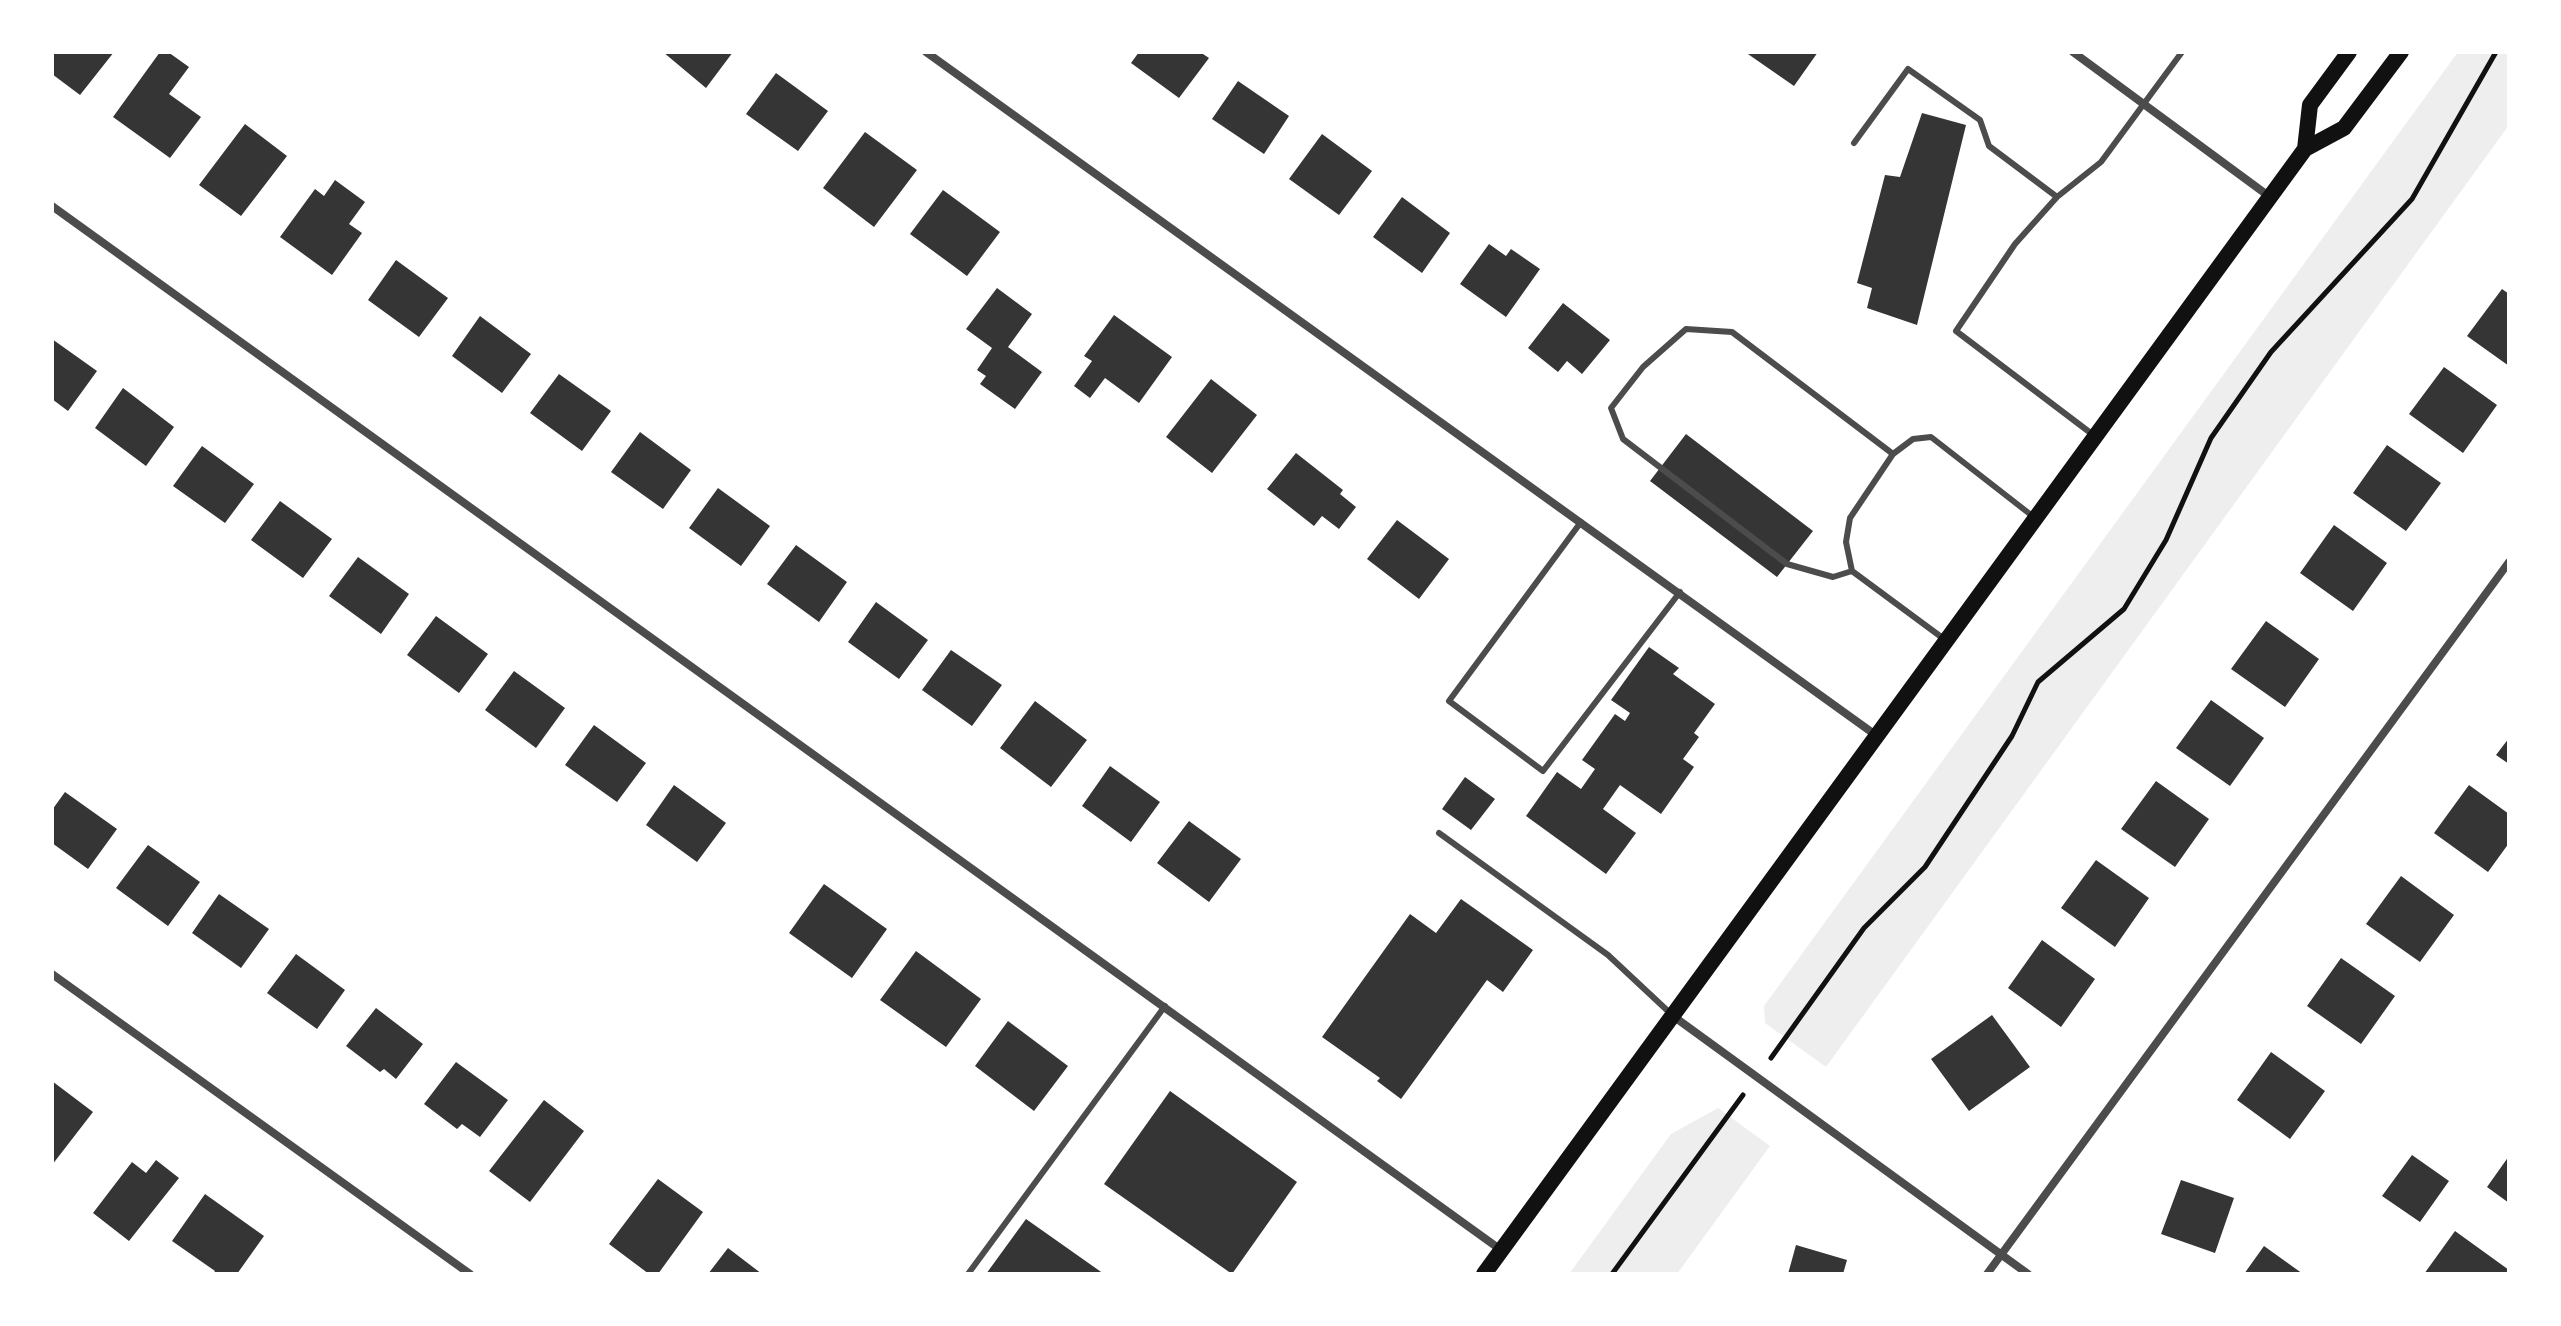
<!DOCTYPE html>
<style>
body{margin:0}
#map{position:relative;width:2561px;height:1326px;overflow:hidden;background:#fff;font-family:"DM Sans",sans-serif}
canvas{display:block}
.frame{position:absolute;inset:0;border:54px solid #fff;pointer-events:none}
</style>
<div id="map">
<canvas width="2561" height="1326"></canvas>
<div class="frame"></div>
</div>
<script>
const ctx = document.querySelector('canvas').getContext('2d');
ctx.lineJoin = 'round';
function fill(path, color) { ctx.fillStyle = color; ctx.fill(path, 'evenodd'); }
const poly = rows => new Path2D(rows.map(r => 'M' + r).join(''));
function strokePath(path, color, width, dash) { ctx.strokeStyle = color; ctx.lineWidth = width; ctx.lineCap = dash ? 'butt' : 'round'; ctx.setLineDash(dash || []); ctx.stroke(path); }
const green = poly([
 [2458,52,2509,52,2509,125,1826,1067,1765,1023,1764,1006],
 [1718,1108,1770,1146,1677,1274,1569,1274,1671,1134]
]);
const building = poly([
 [52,52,114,52,80,95,52,74],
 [160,52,168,52,189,67,169,94,201,117,170,158,113,117],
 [663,52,733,52,706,88],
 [1139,52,1200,52,1209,58,1179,98,1131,63],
 [1745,52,1818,52,1794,86],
 [776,73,828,111,798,151,746,114],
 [1238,81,1289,116,1264,154,1212,119],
 [1922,113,1966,125,1917,325,1867,308,1872,288,1857,283,1885,175,1900,177],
 [245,124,287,156,241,216,199,185],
 [865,132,917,170,874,227,823,188],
 [1322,134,1372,171,1339,215,1289,179],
 [335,180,365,202,349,224,362,233,332,275,280,237,315,189,324,196],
 [943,190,1000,232,967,276,910,234],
 [1402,197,1450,233,1422,273,1373,237],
 [1489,244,1506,256,1511,249,1540,269,1506,317,1460,284],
 [396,260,448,298,419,337,368,300],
 [997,288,1032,314,1008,347,1042,372,1015,409,980,384,986,376,977,370,992,348,966,329],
 [2502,289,2509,294,2509,366,2467,336],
 [1563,303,1610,340,1582,374,1567,361,1558,372,1528,348],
 [1114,315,1172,357,1139,403,1105,378,1090,398,1074,386,1092,361,1084,356],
 [480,316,531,354,502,393,452,356],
 [52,339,97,371,68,411,52,399],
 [2444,367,2497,405,2463,453,2409,414],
 [559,374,611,411,582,451,530,413],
 [1211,379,1257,415,1212,473,1166,437],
 [123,388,174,427,146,466,95,428],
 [640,432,691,470,663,509,611,472],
 [1686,434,1813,531,1777,577,1650,481],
 [2387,445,2441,483,2406,531,2353,493],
 [202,446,254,484,225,523,173,486],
 [1296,453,1343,490,1340,494,1356,507,1339,529,1322,516,1314,526,1267,489],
 [718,488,770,526,741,566,689,528],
 [280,501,332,539,303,578,251,540],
 [1397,520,1449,559,1419,599,1367,559],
 [2334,525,2387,563,2353,611,2300,573],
 [796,545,847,582,819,622,767,584],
 [358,557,409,594,381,634,329,596],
 [876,602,928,640,899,679,848,642],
 [436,616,488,654,459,693,407,655],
 [2266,621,2319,659,2285,707,2231,669],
 [1649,647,1679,668,1673,674,1715,704,1694,733,1699,737,1683,759,1694,767,1661,814,1620,785,1603,809,1636,833,1606,874,1526,816,1557,772,1581,789,1595,769,1582,760,1615,714,1625,721,1630,713,1611,700],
 [951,650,1002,685,972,726,922,690],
 [514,671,565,708,536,748,485,710],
 [2211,700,2264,738,2230,786,2176,748],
 [1035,701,1087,740,1051,787,1000,748],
 [594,725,646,763,617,802,565,765],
 [2509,738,2509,764,2496,755],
 [1110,766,1160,802,1131,842,1082,806],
 [1465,777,1495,799,1471,830,1442,809],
 [2156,781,2209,819,2175,867,2121,829],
 [674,785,726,823,697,862,646,825],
 [2469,785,2509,814,2509,843,2488,872,2434,833],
 [65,792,117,829,88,869,52,843,52,810],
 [1189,821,1241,859,1209,902,1157,863],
 [148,845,200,882,168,926,116,888],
 [2096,860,2149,898,2115,947,2061,908],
 [2401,876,2454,915,2420,962,2366,924],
 [824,884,887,929,852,978,789,933],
 [219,894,269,929,241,968,192,933],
 [1461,899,1533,950,1503,992,1487,980,1401,1099,1377,1081,1380,1078,1322,1037,1410,914,1436,933],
 [2042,940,2095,979,2061,1027,2008,988],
 [916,951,981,999,946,1047,880,1000],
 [296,954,345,990,317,1029,267,993],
 [2341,958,2395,996,2361,1044,2307,1006],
 [376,1008,423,1044,396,1079,384,1069,380,1072,346,1046],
 [1992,1015,2030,1067,1969,1111,1931,1059],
 [1008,1021,1068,1066,1034,1111,975,1066],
 [2271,1052,2325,1091,2290,1139,2237,1100],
 [456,1062,508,1100,480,1137,462,1124,457,1129,424,1104],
 [52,1081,93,1112,52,1165],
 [1170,1091,1297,1182,1232,1274,1104,1184],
 [544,1100,584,1131,530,1202,489,1171],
 [2412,1155,2449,1181,2420,1222,2382,1196],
 [2509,1156,2509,1203,2487,1187],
 [156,1160,179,1178,129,1241,93,1213,132,1162,146,1173],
 [658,1179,703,1212,658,1274,649,1274,609,1244],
 [2181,1180,2234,1198,2215,1253,2161,1234],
 [205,1194,264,1236,237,1274,213,1274,215,1271,172,1241],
 [1026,1219,1104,1274,986,1274],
 [2455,1231,2509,1270,2506,1274,2424,1274],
 [1796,1245,1847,1260,1843,1274,1788,1274],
 [2264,1246,2303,1274,2244,1274],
 [728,1248,762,1274,708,1274]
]);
const path = poly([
 [1771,1058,1864,928,1925,867,2012,736,2038,682,2124,609,2166,540,2211,438,2271,352,2412,199,2496,52],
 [1612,1274,1743,1095]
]);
const service = poly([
 [1854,143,1908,69,1980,120,1989,146,2057,197],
 [2092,434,1956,331,2015,244,2057,197,2101,162,2182,52],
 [1581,522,1449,701,1543,771,1680,592],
 [1852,571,1833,577,1787,564,1623,439,1611,408,1643,367,1686,329,1732,332,1893,454],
 [1944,639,1852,571,1846,542,1850,518,1893,454,1913,439,1931,437,2035,518],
 [1439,833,1608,955,1670,1013],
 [968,1274,1165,1006]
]);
const minor = poly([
 [926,52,1877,736],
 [2073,52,2270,197],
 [52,206,1501,1250],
 [52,974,470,1274],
 [1673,1016,2028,1274],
 [1987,1274,2509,562]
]);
const secondary = poly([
 [2305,149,2310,105,2349,52],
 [1484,1274,2305,149,2344,128,2401,52]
]);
fill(green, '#eee');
fill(building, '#353535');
strokePath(path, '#111', 5);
strokePath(service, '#4c4c4c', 6);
strokePath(minor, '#4c4c4c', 8);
strokePath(secondary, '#111', 16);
</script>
